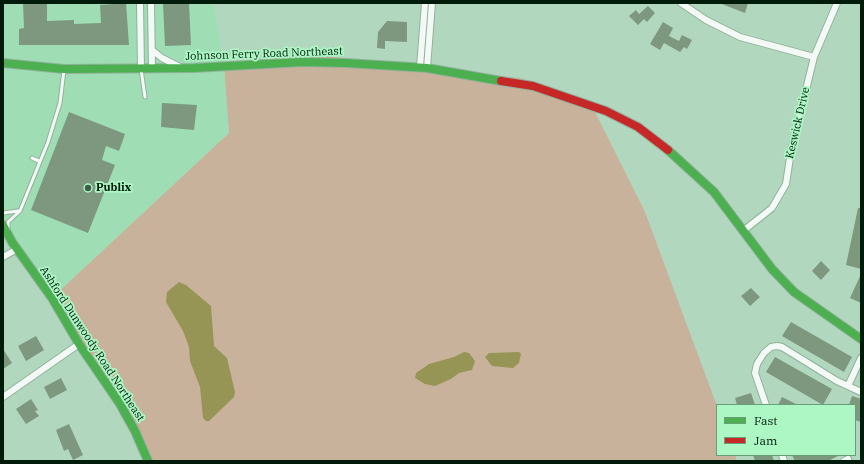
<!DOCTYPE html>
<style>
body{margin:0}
#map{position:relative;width:864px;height:464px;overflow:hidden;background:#b1d8be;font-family:"IBM Plex Serif",serif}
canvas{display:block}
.frame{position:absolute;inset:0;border:4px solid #001b0a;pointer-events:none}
.legend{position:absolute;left:716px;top:404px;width:140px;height:52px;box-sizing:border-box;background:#adf7c5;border:1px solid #689f7a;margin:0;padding:5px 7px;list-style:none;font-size:12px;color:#001b0a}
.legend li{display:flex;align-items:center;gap:8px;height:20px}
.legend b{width:20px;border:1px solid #689f7a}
</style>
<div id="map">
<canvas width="864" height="464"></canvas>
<div class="frame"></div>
<ul class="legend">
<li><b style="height:5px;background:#4caf50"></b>Fast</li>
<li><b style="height:5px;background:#c62828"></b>Jam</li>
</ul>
</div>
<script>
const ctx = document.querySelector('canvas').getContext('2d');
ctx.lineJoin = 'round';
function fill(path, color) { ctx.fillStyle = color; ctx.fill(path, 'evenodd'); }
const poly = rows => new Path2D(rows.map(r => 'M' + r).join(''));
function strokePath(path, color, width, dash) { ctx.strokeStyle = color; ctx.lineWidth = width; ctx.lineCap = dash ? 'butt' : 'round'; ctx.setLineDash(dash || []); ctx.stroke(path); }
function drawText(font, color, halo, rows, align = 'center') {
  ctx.font = font + ' "IBM Plex Serif",serif'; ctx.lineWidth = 3.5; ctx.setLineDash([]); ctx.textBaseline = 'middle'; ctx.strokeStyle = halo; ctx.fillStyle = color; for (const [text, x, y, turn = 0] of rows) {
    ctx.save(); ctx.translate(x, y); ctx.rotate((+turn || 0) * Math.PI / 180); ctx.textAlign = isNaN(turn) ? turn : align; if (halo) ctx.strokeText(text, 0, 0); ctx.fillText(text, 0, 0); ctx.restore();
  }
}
const built = poly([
 [3,3,213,3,224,64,229,133,53,297,3,223]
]);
const green = poly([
 [309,54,520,78,589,100,645,212,717,406,717,455,735,455,737,461,147,461,122,410,53,297,229,133,224,64]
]);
const water = poly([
 [179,282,186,285,211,306,214,346,227,358,235,392,234,397,209,421,206,421,203,418,200,387,190,361,189,347,183,331,166,302,167,292],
 [464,352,469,353,475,361,472,370,459,373,451,379,435,386,425,384,415,378,416,373,429,364,454,357],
 [519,352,521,354,519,363,513,368,492,366,485,357,489,353]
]);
const building = poly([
 [23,3,47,3,47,21,74,20,74,24,101,23,100,5,126,3,129,45,19,45,19,29,24,28],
 [163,3,189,3,191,45,165,46],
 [719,3,748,3,745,13],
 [648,6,655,13,647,22,644,19,638,25,629,16,636,10,639,14],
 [387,21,407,22,407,42,385,41,385,49,377,48,378,32],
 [663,22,673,28,669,36,679,41,682,35,692,40,687,49,684,47,680,52,664,43,660,50,650,44],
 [162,103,197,105,194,130,161,127],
 [69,112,125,134,119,151,106,146,102,160,115,165,88,233,31,210],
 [858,208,861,208,861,269,846,265],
 [821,261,830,270,821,280,812,271],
 [861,274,861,303,850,298],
 [751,288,760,297,750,306,741,296],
 [791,322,852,357,844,372,782,336],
 [36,336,44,350,26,361,18,346],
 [3,349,12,363,3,369],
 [775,357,832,389,823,405,766,372],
 [61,378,67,390,50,399,44,387],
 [751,393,755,405,737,405,735,398],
 [852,396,861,399,861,422,855,420,855,405,849,405],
 [782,397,798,405,778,405],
 [31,399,38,410,35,411,39,416,26,424,16,409],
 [69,424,83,455,73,460,68,449,64,451,56,430],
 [753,455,772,455,774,461,755,461],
 [792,455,840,455,828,461,795,461]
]);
const lane = poly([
 [141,69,145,97],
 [32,158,39,161],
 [3,213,18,211],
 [8,230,8,222,20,211,48,142,60,103,64,70]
]);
const street = poly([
 [140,3,141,69],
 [151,3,152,68],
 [681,3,706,20,740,37,814,57],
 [152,50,162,58,180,67],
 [420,67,425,3],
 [427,68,432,3],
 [743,231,772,208,786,184,791,151,814,57,837,3],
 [3,257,17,249],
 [848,386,861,358],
 [3,397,79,344],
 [766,405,755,373,757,364,764,353,771,347,777,346,782,347,837,381,861,392],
 [782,455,784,461],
 [844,461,848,459]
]);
const fast = poly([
 [3,63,64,69,194,68,303,62,346,63,427,68,501,81],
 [668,150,714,192,772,269,794,292,861,339],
 [3,225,12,242,52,298,79,344,120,404,135,431,148,461]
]);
const jam = poly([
 [501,81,533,86,606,111,638,127,668,150]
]);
const markers = [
 [88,188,4,"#3e5d49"]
];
const streetNames = [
 ["Johnson Ferry Road Northeast",264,54,-2],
 ["Keswick Drive",798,123,-77],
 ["Ashford Dunwoody Road Northeast",92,344,57]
];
const poiNames = [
 ["Publix",96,188]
];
fill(built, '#9fdeb4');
fill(green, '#c9b29c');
fill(water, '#979556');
fill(building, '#7e977f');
strokePath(lane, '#92b19c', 5);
strokePath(street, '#92b19c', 8);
strokePath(fast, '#92b19c', 10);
strokePath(jam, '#92b19c', 10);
strokePath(lane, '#f3f9f5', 3);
strokePath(street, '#f3f9f5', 6);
strokePath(fast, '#4caf50', 8);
strokePath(jam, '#c62828', 8);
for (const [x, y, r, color] of markers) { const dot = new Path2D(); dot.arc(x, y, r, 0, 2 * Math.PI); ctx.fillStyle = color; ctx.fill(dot); strokePath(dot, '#adf7c5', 1.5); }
drawText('11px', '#001b0a', '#adf7c5', streetNames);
drawText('bold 11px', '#001b0a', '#adf7c5', poiNames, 'left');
</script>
